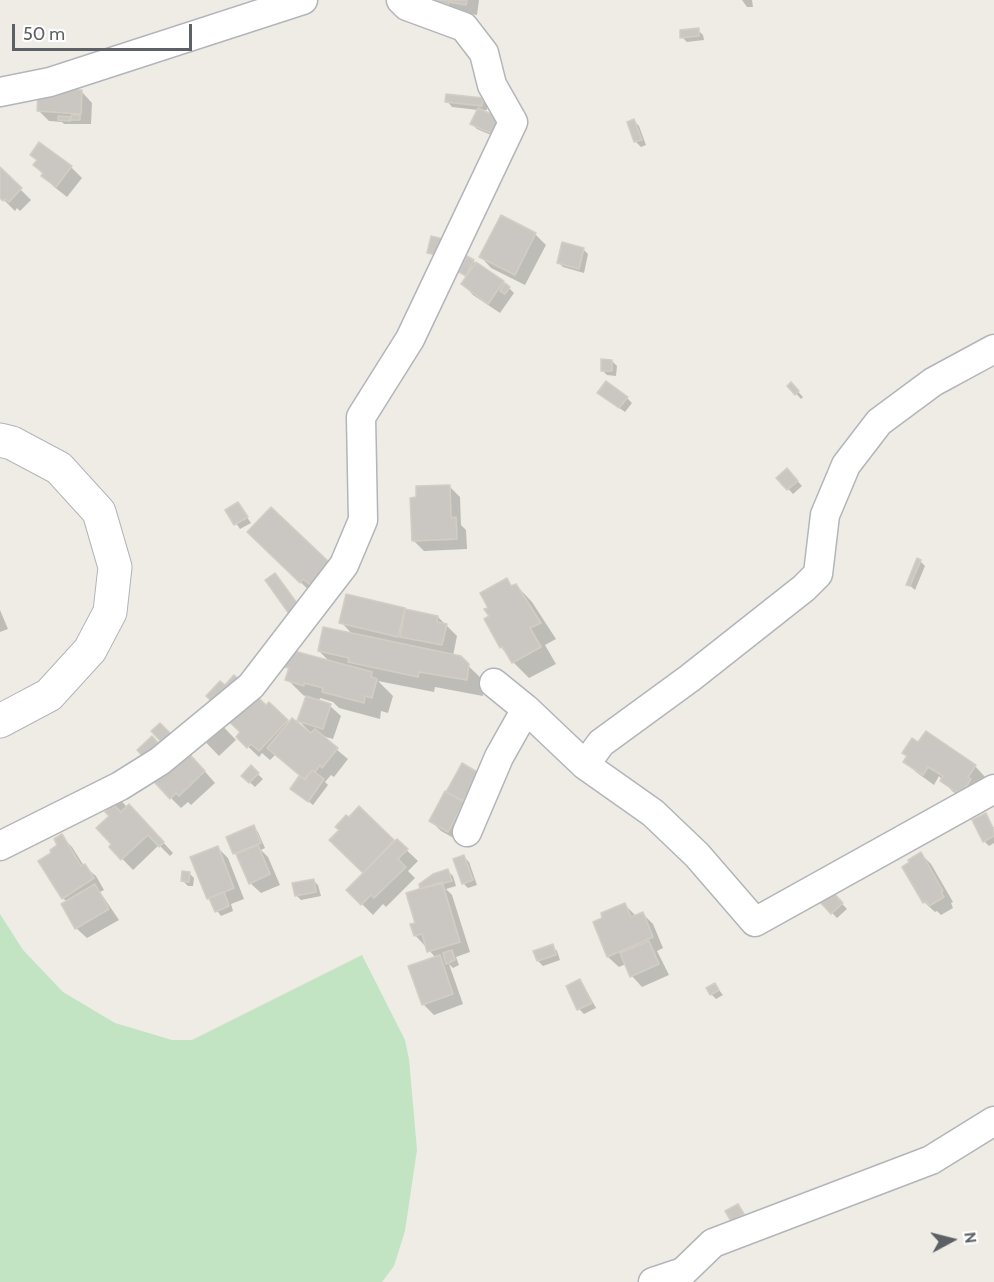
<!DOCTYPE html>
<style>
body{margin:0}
#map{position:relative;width:994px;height:1282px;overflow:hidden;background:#eeece5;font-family:Cabin,sans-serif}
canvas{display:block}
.north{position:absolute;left:922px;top:1210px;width:60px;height:60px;-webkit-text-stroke:4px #fff;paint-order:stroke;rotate:83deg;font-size:16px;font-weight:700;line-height:24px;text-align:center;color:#5d6065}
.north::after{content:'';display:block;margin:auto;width:21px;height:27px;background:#5d6065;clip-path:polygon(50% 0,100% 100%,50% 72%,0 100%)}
.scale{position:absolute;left:12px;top:24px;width:180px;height:27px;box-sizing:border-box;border:3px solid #5d6065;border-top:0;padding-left:8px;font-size:18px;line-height:21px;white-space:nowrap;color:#5d6065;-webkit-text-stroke:4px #fff;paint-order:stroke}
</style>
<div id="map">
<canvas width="994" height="1282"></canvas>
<div class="north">N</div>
<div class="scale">50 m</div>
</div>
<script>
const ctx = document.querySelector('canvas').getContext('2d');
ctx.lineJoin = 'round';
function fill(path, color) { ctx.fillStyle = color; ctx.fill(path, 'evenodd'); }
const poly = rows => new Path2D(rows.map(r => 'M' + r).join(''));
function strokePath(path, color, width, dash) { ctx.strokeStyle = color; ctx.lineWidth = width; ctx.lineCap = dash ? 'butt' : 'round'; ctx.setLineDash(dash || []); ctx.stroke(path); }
const green = poly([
 [0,914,23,950,63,992,115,1023,172,1040,192,1040,362,955,405,1040,409,1059,417,1150,405,1231,394,1266,382,1282,0,1282]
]);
const shadow = poly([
 [430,0,484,0,479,0,477,15,459,12],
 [742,0,752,0,753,7,747,7],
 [698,30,703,35,704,40,687,42,682,37],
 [82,92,92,103,91,124,64,124,62,122,49,121,38,110,58,97],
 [482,100,487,105,487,110,480,110,498,138,477,129,472,124,478,110,452,107,447,101],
 [634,121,639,126,646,145,641,147,636,142],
 [40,144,71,167,82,178,67,197,53,186,35,165,38,161],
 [0,169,31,200,20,211,17,208,15,211,1,197,0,199],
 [535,234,546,245,525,285,491,268,481,257],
 [583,249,588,254,584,273,563,267,558,262],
 [468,258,503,282,514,293,500,313,473,295,463,284,467,277,461,271],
 [612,361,617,366,616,376,607,375,602,370],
 [791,384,803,397,801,399,789,386],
 [604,397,627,398,632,403,625,412],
 [792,475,802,486,793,494,778,478],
 [449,486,460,497,461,525,466,530,467,549,424,551,413,540],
 [238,504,251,523,240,529,227,510],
 [265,548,328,563,317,598],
 [920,561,925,566,915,590,908,584],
 [507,580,513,587,516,585,532,602,556,639,545,645,556,664,529,678,513,662,501,647,490,608],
 [347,596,438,617,457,636,453,656,460,658,484,681,483,696,435,687,434,692,378,681,393,696,388,713,381,711,380,719,339,708,333,702,320,698,319,702,330,706,341,716,333,739,319,735,348,759,334,777,331,775,325,782,328,785,313,805,292,788,301,776,276,754,270,760,262,753,259,757,238,737,269,704,289,723,308,733,309,731,299,721,307,697,303,695,287,679,289,670,286,666,331,663,319,651,353,635,341,622],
 [0,610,8,629,0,632],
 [215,718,236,740,219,756,187,723],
 [162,749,194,759,215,783,191,805,188,802,181,808,171,798],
 [904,753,975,766,985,777,978,788,972,804,952,791,939,776,934,785,916,772,905,762,908,757],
 [462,765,478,774,459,841,441,831,430,820],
 [251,768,263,779,255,787,243,776],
 [104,783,128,808,140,817,173,853,170,856,159,845,133,870,111,847,113,844,111,816,91,794],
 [359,808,395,843,397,841,418,861,408,871,415,878,386,907,383,904,373,915,348,890,365,873,331,840],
 [985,815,994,828,994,843,989,846,984,841],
 [253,827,258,832,265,848,261,850,268,857,280,885,261,893,250,883,228,837],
 [61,836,72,847,84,866,96,876,104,890,100,892,119,920,87,938,76,928,67,902,63,898,53,854,59,846],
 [218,848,228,858,244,899,231,904,233,911,221,916,208,898],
 [921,854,931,864,953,902,951,903,953,908,941,915,937,911,935,912,924,902],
 [464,857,469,862,477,885,468,888,463,883],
 [448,871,453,876,456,886,446,889,452,895,470,952,456,957,459,965,453,968,449,964,463,1004,434,1015,423,1004,436,958,415,935,422,890],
 [189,873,194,878,193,886,188,886,183,881],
 [313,880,318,885,321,896,301,900,296,895],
 [828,889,847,909,837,918,818,898],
 [625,905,636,916,643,914,653,924,663,948,657,951,669,975,642,987,632,976,626,964,619,967,608,957,602,941],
 [552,946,557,951,560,960,543,966,538,961],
 [579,981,584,986,596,1008,584,1014,579,1009],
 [715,985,723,995,716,999,711,994],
 [738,1206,748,1219,737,1225,732,1220]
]);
const building = poly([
 [428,0,467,0,466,5,449,2,448,5,428,0],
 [699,28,699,36,680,38,680,30,699,28],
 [56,89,82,90,81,114,37,111,38,95,56,96,56,89],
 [446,94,483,98,482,106,445,102,446,94],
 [478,108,500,118,493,134,470,124,478,108],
 [71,115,80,115,80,120,71,120,71,115],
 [58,116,70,117,70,121,58,120,58,116],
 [634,119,642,140,634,142,627,122,634,119],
 [39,142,72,166,56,187,41,176,43,173,33,165,37,160,30,155,39,142],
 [0,167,22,188,9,202,5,199,3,201,0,198,0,167],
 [501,215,536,233,515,275,479,257,501,215],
 [431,236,447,240,442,256,427,253,431,236],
 [562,242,584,248,579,269,557,263,562,242],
 [467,256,474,260,466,276,459,272,467,256],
 [476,262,504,281,488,304,461,284,476,262],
 [505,283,510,287,505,294,500,291,505,283],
 [601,359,612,360,612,371,601,371,601,359],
 [606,381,628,397,619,408,597,393,606,381],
 [791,382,799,391,795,395,787,386,791,382],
 [787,468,798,481,787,490,776,478,787,468],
 [450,485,451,518,456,517,457,539,412,541,410,498,416,497,416,486,450,485],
 [238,502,248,517,234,525,225,510,238,502],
 [271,507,329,562,315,589,303,579,300,583,247,532,271,507],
 [917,558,921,560,910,586,906,585,917,558],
 [275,573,302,610,292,618,265,580,275,573],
 [507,578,511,586,516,584,541,623,530,628,541,647,512,663,502,646,500,648,484,619,489,616,484,609,488,608,480,593,507,578],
 [346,594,405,608,398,637,339,623,346,594],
 [405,609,438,616,437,622,447,624,442,645,400,637,405,609],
 [323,627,461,656,469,664,467,680,419,672,418,677,348,662,349,658,318,651,323,627],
 [294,651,372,672,371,677,377,679,372,698,365,696,364,703,322,692,323,688,304,683,304,686,285,680,289,668,284,667,294,651],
 [234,675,248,688,224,713,206,696,220,681,225,685,234,675],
 [249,689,266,705,269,702,288,720,259,751,251,744,247,748,236,737,240,732,223,716,249,689],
 [306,696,331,704,323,729,297,721,306,696],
 [292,718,311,733,315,729,338,748,322,768,320,765,315,772,312,770,304,779,267,748,292,718],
 [160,723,175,738,164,745,151,731,160,723],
 [926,731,976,765,968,777,971,779,961,795,940,781,943,776,928,767,923,775,903,762,907,756,902,753,912,738,918,742,926,731],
 [152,736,162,747,147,761,137,750,152,736],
 [183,747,205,771,179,796,176,793,170,799,140,767,183,747],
 [462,763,479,773,463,801,446,792,462,763],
 [251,765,259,773,249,783,241,776,251,765],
 [312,770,324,779,308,802,290,789,299,776,305,780,312,770],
 [445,791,464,802,448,832,429,821,445,791],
 [113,804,121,812,129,804,164,842,159,847,148,835,121,860,109,847,111,844,96,828,109,816,105,812,113,804],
 [359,806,394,840,363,873,329,840,339,830,335,827,346,815,349,817,359,806],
 [986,813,994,830,994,836,983,842,972,820,986,813],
 [254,825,261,843,233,854,226,837,254,825],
 [62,834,81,866,85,864,94,878,62,899,38,861,51,853,50,850,57,845,54,839,62,834],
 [397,839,408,849,398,859,406,867,374,898,371,895,361,905,346,890,397,839],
 [258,845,270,874,249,884,236,854,258,845],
 [218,846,234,888,207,899,190,857,218,846],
 [921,852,943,891,941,892,944,897,929,906,926,901,923,903,902,867,909,862,908,860,921,852],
 [464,855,473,880,462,884,453,859,464,855],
 [448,869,452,881,420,889,419,884,433,874,448,869],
 [182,871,190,872,189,882,181,881,182,871],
 [314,879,316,892,295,896,292,883,314,879],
 [442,882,460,942,427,952,422,934,414,936,410,924,415,923,406,893,442,882],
 [95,884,109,909,75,929,61,904,95,884],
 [828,887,843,903,831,914,816,898,828,887],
 [224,892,229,906,215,912,209,898,224,892],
 [625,903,631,917,643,912,653,937,607,957,593,922,602,918,601,913,625,903],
 [649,941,659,964,630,977,620,953,649,941],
 [553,944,556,955,537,961,533,951,553,944],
 [452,950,455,960,446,964,443,953,452,950],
 [440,955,453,994,422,1005,408,966,440,955],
 [580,979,592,1003,577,1010,566,986,580,979],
 [715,983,719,990,710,995,706,988,715,983],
 [738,1204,744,1214,731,1221,725,1211,738,1204]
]);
const minor = poly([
 [0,92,50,82,303,0],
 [494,683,526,709,585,765,653,813,697,855,755,922,994,789],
 [585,765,601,743,690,678,804,588,818,574,825,515,846,465,879,422,933,382,994,349],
 [467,832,499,757,526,709],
 [0,846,120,786,160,761,251,686,344,565,363,520,361,417,410,339,513,122,492,85,484,53,464,27,407,6,401,0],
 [653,1282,683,1272,713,1243,931,1160,994,1121]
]);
const tertiary = poly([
 [0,440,12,443,59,468,99,512,115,567,110,612,90,650,49,695,0,721]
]);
fill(green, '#c3e4c3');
fill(shadow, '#0003');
fill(building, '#cac7c2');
strokePath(building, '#d3cec4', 1.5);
strokePath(minor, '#b2b5b9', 31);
strokePath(tertiary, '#b2b5b9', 35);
strokePath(minor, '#fff', 28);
strokePath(tertiary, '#fff', 33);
</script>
